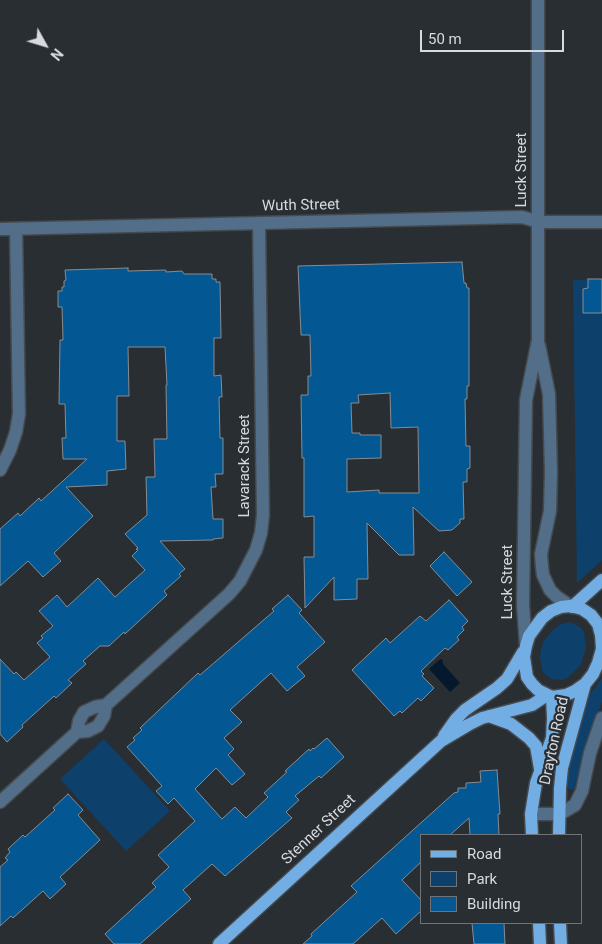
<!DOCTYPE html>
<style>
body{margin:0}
#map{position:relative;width:602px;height:944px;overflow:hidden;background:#292e33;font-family:Roboto,sans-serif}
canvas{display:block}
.legend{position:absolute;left:420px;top:834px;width:162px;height:90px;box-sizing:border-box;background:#292e33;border:1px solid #6f7377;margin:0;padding:6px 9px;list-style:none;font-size:15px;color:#d7dade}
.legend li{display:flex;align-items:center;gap:10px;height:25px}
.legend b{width:25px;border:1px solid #6f7377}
.north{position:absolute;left:20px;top:20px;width:50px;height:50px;-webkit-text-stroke:4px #292e33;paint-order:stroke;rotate:129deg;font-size:14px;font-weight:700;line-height:20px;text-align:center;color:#d7dade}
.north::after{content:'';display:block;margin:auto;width:18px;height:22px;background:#d7dade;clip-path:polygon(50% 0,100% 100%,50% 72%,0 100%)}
.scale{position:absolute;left:420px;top:30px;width:144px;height:22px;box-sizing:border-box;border:2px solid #d7dade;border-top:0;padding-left:6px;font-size:15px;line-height:18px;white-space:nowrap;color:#d7dade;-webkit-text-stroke:4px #292e33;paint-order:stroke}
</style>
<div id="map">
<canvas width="602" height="944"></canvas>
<ul class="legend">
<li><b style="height:6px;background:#72ade4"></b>Road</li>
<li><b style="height:14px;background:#0d416b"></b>Park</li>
<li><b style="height:14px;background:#035894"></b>Building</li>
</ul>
<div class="north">N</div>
<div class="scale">50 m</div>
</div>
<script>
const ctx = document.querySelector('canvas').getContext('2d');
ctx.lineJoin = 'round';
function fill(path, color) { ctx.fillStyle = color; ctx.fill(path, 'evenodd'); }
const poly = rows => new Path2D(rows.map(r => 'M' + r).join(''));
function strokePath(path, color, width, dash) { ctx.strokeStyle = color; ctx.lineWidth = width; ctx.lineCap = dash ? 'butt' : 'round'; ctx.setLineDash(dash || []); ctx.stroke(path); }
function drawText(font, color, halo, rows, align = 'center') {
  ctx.font = font + ' Roboto,sans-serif'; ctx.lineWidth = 4.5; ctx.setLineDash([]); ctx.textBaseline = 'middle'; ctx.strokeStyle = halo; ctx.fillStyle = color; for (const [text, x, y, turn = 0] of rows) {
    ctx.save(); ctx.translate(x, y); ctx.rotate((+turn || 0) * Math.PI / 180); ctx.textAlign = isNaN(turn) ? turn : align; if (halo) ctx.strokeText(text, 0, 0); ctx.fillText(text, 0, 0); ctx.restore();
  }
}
const green = poly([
 [602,279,602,560,577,583,573,280],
 [570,622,580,627,584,632,586,648,583,658,580,666,567,678,562,680,552,679,544,674,542,670,540,657,541,650,543,642,553,630,559,625],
 [602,678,602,702,585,752,574,790,567,788,569,769,585,708,591,693],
 [104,739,170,811,126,851,60,779]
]);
const water = poly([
 [442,659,443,664,460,683,450,692,429,669,439,660]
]);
const building = poly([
 [462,262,464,283,466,283,467,288,469,288,469,386,467,386,467,399,465,399,466,446,470,446,470,468,467,469,467,482,463,482,464,519,460,519,460,523,452,530,439,531,413,507,414,555,399,555,367,523,368,579,357,579,357,599,334,600,334,577,305,608,304,557,314,557,314,516,304,517,304,458,302,458,301,395,308,395,308,376,311,376,310,335,301,335,298,266,462,262],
 [390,393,391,428,418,427,419,493,379,493,379,490,347,492,347,459,381,458,381,435,360,435,360,433,352,433,351,403,359,403,358,395,390,393],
 [128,268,128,271,166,270,166,272,182,271,184,274,212,274,212,279,216,279,216,282,220,282,221,338,214,338,214,376,221,375,222,397,219,397,220,438,223,438,223,474,215,474,216,487,211,487,213,519,223,519,223,538,213,539,213,540,160,541,185,569,179,574,181,576,164,591,167,595,125,634,124,632,109,646,100,646,83,661,86,664,68,680,72,683,56,698,54,696,22,725,23,727,7,742,0,734,0,659,14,674,16,672,24,680,50,657,37,643,43,638,41,636,53,626,39,611,57,595,67,607,98,578,115,597,145,570,132,556,138,550,136,549,138,548,125,534,147,515,146,477,155,477,154,439,167,439,166,385,167,385,165,347,128,347,129,396,117,396,117,441,125,441,126,469,107,471,107,485,66,487,93,516,54,553,61,561,43,577,28,561,0,586,0,529,18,513,20,516,39,498,41,501,87,459,63,459,62,438,66,438,65,404,59,404,60,340,63,340,62,307,58,307,58,291,62,291,62,287,64,287,64,281,66,280,65,270,128,268],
 [588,279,602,279,602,313,583,313,583,289,588,288,588,279],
 [444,552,472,582,457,596,430,566,444,552],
 [288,595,302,610,299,613,325,642,297,667,305,676,287,691,271,673,230,710,242,722,224,738,234,749,228,755,245,774,232,785,216,768,195,789,222,819,235,807,246,818,268,797,264,793,287,772,285,771,309,749,310,751,313,748,314,749,327,738,344,757,321,778,319,776,295,796,299,800,286,812,292,818,225,876,212,864,183,890,191,899,140,944,114,944,105,934,156,887,152,883,169,867,158,855,195,821,174,798,168,804,156,791,162,786,127,747,135,740,133,738,142,730,140,728,177,693,198,673,200,675,274,611,272,609,288,595],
 [449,600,468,621,462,627,464,630,457,637,459,640,448,650,445,648,421,671,424,674,422,676,434,688,421,701,418,698,402,713,400,711,394,716,352,670,386,638,390,643,420,616,426,621,449,600],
 [497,770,500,814,498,814,499,835,470,835,469,818,450,835,421,835,421,862,402,880,421,900,421,911,396,934,382,918,353,944,303,944,312,936,311,934,357,892,351,886,454,793,458,792,458,788,466,788,466,783,481,782,480,771,497,770],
 [68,794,83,810,78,815,100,840,60,877,66,884,50,899,43,891,13,918,11,916,0,926,0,867,8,860,5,858,10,852,8,849,23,835,25,837,55,810,53,808,68,794],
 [472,923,504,923,505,944,474,944,472,923]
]);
const minor = poly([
 [0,229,522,217,539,222,602,222],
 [539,345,549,394,551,472,550,511,541,554,542,567,543,575,550,590,557,597,570,606],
 [0,470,10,450,16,432,19,414,16,229],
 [526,646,523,605,526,400,538,340,538,0],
 [77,732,79,721,84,712,95,707,106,705,229,594,240,581,256,550,261,533,263,515,259,223],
 [0,802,77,732,88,731,98,726,104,716,106,705],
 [531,814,560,814,575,805,582,791,590,753,602,718]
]);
const major = poly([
 [570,606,582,609,591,615,598,624,601,635,602,649,598,663,593,674,585,684,575,691,566,695,552,697,538,690,532,684,527,677,524,657,526,646,529,636,542,618,551,611,561,607,570,606],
 [572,607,602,580],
 [489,716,511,724,529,738,536,746,540,769],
 [444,736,456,719,465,710,497,688,507,679,523,652],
 [532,835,531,814,536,783,552,738,553,718,552,697],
 [559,835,560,788,562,768,585,684],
 [539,923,540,944],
 [560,923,561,944],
 [219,944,441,741,468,725,482,718,532,705,547,695]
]);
const streetNames = [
 ["Luck Street",522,170,-90],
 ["Wuth Street",301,206,-1],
 ["Lavarack Street",245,466,-90],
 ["Luck Street",508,582,-90],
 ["Drayton Road",555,741,-78],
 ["Stenner Street",319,830,-43]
];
fill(green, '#0d416b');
fill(water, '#04192d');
fill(building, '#035894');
strokePath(building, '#868c92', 1);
strokePath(minor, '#454a4e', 15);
strokePath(major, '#454a4e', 15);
strokePath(minor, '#526e89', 12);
strokePath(major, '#72ade4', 12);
drawText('15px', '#d7dade', '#292e33', streetNames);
</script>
